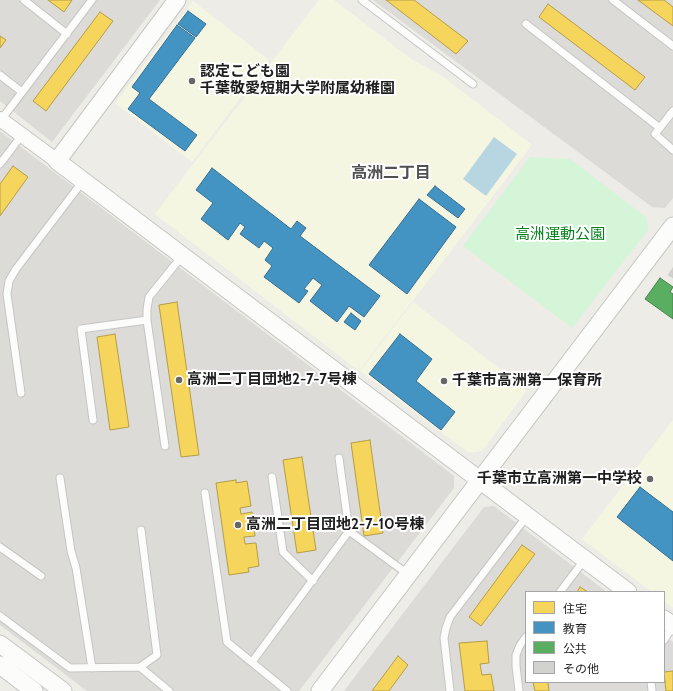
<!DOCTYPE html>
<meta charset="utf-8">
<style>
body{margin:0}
#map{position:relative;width:673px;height:691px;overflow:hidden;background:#edece7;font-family:Cabin,"Noto Sans JP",sans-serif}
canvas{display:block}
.legend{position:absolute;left:525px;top:591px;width:140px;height:92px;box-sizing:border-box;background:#fff;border:1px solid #a5a5a5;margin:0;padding:5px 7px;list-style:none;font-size:12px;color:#1e1e1e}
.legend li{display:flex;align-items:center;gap:8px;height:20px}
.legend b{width:20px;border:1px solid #a5a5a5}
</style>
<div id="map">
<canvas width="673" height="691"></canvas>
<ul class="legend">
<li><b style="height:11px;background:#f6d55c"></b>住宅</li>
<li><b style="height:11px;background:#4393c3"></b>教育</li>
<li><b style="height:11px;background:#5aae61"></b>公共</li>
<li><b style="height:11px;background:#d3d2ce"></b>その他</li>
</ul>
</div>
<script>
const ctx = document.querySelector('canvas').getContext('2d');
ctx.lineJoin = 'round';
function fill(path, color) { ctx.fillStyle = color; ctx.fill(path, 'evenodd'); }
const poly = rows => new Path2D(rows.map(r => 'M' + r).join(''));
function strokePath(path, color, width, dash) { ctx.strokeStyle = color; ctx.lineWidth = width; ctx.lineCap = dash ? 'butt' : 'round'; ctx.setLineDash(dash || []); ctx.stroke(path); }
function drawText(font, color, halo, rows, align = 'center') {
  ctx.font = font + ' Cabin,"Noto Sans JP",sans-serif'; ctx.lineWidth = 4; ctx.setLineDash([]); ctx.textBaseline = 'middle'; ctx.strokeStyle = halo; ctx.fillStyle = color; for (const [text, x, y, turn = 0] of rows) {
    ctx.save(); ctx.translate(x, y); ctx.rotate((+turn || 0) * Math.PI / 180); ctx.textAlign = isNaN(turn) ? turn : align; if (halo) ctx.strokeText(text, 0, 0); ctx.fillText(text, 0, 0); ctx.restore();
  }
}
const residential = poly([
 [0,0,160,0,52,142,0,101],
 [373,0,673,0,673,198,665,208,652,207],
 [0,131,454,476,454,488,299,691,87,691,0,625],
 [494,506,607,592,526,592,526,682,664,682,664,635,673,642,673,691,344,691,484,507]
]);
const education = poly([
 [319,0,334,0,411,59,442,76,532,145,359,371,155,214],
 [193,1,269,60,192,162,115,103],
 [413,302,527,390,482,451,469,453,360,371],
 [673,420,673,608,664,601,664,592,652,592,582,539]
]);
const park = poly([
 [530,157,570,159,646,217,648,230,572,328,463,246]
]);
const water = poly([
 [494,137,517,154,486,196,463,179]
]);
const homes = poly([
 [48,0,72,0,64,12,48,0],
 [386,0,414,0,468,41,456,54,386,0],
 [638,0,664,0,673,7,673,26,638,0],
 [548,4,645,77,635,90,539,17,548,4],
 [100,12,113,21,46,111,33,101,100,12],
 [0,36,6,40,0,48,0,36],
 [13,166,28,177,0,216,0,184,13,166],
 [177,302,199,455,181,457,159,305,177,302],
 [115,334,129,427,110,430,97,337,115,334],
 [370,440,383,533,364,536,351,443,370,440],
 [302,457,316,550,297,553,283,460,302,457],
 [236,480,236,483,247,481,251,506,240,508,241,514,252,512,255,536,244,537,245,544,256,543,259,566,248,568,249,572,229,575,216,483,236,480],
 [522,545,535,554,481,626,469,617,522,545],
 [580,587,588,592,577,592,580,587],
 [487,641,489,663,480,664,482,675,491,674,494,691,465,691,459,643,487,641],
 [398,656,408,665,389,691,372,691,398,656],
 [673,671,673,691,666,691,664,672,673,671],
 [533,682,548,682,549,691,535,691,533,682]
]);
const schools = poly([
 [188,11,206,24,196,37,178,24,188,11],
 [177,25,195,38,149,99,197,135,185,151,128,109,140,93,132,87,177,25],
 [212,168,291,229,297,221,306,228,300,236,380,296,364,317,349,306,337,322,310,301,322,285,313,278,304,289,308,291,299,303,264,277,272,266,265,260,273,248,264,241,259,248,240,234,245,227,240,223,228,240,201,219,213,203,196,190,212,168],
 [435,186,465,209,458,218,427,195,435,186],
 [419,199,456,227,407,294,369,265,419,199],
 [351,313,361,321,355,330,344,322,351,313],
 [400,334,432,359,416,381,455,412,441,430,369,374,400,334],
 [640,487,673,512,673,561,617,517,640,487]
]);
const public = poly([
 [660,278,673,287,670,292,673,294,673,319,645,299,660,278]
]);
const building = poly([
 [673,268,673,278,668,275,673,268]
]);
const service = poly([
 [24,0,67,34],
 [362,0,473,84],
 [613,0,673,46],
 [526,24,660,128],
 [0,75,22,92],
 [673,111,655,134,673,150],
 [1,120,92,0],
 [0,164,22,135],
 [21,393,7,294,9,281,16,269,83,181],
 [93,420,81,329,147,320],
 [165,446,147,320,147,309,149,297,182,256],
 [272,477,283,552,313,581],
 [60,478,71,551,76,568,92,668],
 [205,493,227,642,287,691],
 [349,531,409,575],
 [0,547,41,576],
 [560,592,585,559],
 [0,616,70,668,140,667,169,691],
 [664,640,673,626],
 [252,662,349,531,339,458],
 [140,667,157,655,141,530],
 [651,682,652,691],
 [450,691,444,638,446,628,450,617,527,516],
 [519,691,516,666,516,655,520,645,526,637]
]);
const minor = poly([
 [0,119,57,161]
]);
const tertiary = poly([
 [177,0,57,161,628,592],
 [664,619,673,626],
 [0,644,63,691],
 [0,665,34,691],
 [320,691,673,226]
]);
const markers = [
 [192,81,4,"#666664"],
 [179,380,4,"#666664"],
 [444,381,4,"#666664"],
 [650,479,4,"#666664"],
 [238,525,4,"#666664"]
];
const poiNames = [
 ["認定こども園",200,72],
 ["千葉敬愛短期大学附属幼稚園",200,89],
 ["高洲二丁目団地2-7-7号棟",187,380],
 ["千葉市高洲第一保育所",452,381],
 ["千葉市立高洲第一中学校",642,479,"right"],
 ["高洲二丁目団地2-7-10号棟",246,525]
];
const parkNames = [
 ["高洲運動公園",560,235]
];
const neighbourhoodNames = [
 ["高洲二丁目",391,173]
];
fill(residential, '#dcdbd8');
fill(education, '#f5f6e2');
fill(park, '#d4f5d7');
fill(water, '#b8d6e1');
fill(homes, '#f6d55c');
strokePath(homes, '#b59e49', 1);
fill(schools, '#4393c3');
strokePath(schools, '#387092', 1);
fill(public, '#5aae61');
strokePath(public, '#48834d', 1);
fill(building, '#d3d2ce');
strokePath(building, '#d0cdc8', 1);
strokePath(service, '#c5c5c3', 9);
strokePath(minor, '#c5c5c3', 16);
strokePath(tertiary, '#c5c5c3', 19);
strokePath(service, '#fcfcfb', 7);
strokePath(minor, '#fcfcfb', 14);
strokePath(tertiary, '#fcfcfb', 17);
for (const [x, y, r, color] of markers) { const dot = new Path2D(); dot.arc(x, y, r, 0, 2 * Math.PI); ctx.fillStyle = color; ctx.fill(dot); strokePath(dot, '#fff', 1.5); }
drawText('bold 15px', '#1e1e1e', '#fff', poiNames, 'left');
drawText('15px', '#07811d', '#fff', parkNames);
drawText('bold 16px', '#515151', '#fff', neighbourhoodNames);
</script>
